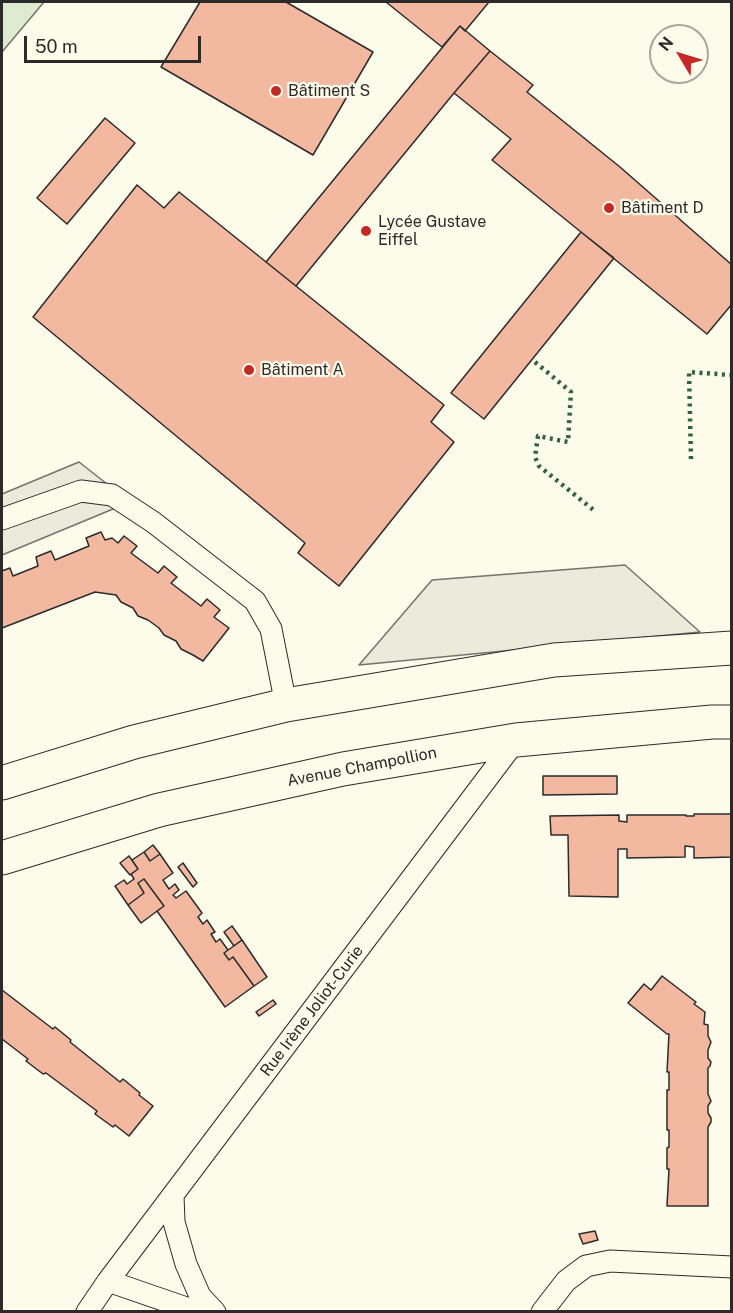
<!DOCTYPE html>
<meta charset="utf-8">
<style>
body{margin:0}
#map{position:relative;width:733px;height:1313px;overflow:hidden;background:#fdfbea;font-family:"Public Sans",sans-serif}
canvas{display:block}
.frame{position:absolute;inset:0;border:3px solid #2b2b2b;pointer-events:none}
.north{position:absolute;left:649px;top:24px;width:60px;height:60px;box-sizing:border-box;background:#fdfbea;border:2px solid #a9a89e;border-radius:50%;rotate:308deg;font-size:16px;font-weight:700;line-height:24px;text-align:center;color:#2b2b2b}
.north::after{content:'';display:block;margin:auto;width:21px;height:27px;background:#c62828;clip-path:polygon(50% 0,100% 100%,50% 72%,0 100%)}
.scale{position:absolute;left:24px;top:36px;width:177px;height:27px;box-sizing:border-box;border:3px solid #2b2b2b;border-top:0;padding-left:8px;font-size:18px;line-height:21px;white-space:nowrap;color:#2b2b2b;-webkit-text-stroke:4px #fdfbea;paint-order:stroke}
</style>
<div id="map">
<canvas width="733" height="1313"></canvas>
<div class="frame"></div>
<div class="north">N</div>
<div class="scale">50 m</div>
</div>
<script>
const ctx = document.querySelector('canvas').getContext('2d');
ctx.lineJoin = 'round';
function fill(path, color) { ctx.fillStyle = color; ctx.fill(path, 'evenodd'); }
const poly = rows => new Path2D(rows.map(r => 'M' + r).join(''));
function strokePath(path, color, width, dash) { ctx.strokeStyle = color; ctx.lineWidth = width; ctx.lineCap = dash ? 'butt' : 'round'; ctx.setLineDash(dash || []); ctx.stroke(path); }
function drawText(font, color, halo, rows, align = 'center') {
  ctx.font = font + ' "Public Sans",sans-serif'; ctx.lineWidth = 4.5; ctx.setLineDash([]); ctx.textBaseline = 'middle'; ctx.strokeStyle = halo; ctx.fillStyle = color; for (const [text, x, y, turn = 0] of rows) {
    ctx.save(); ctx.translate(x, y); ctx.rotate((+turn || 0) * Math.PI / 180); ctx.textAlign = isNaN(turn) ? turn : align; if (halo) ctx.strokeText(text, 0, 0); ctx.fillText(text, 0, 0); ctx.restore();
  }
}
const green = poly([
 [2,2,44,2,2,52,2,2]
]);
const parking = poly([
 [79,462,130,502,2,555,2,494,79,462],
 [625,565,700,632,359,665,432,580,625,565]
]);
const building = poly([
 [200,2,286,2,373,52,313,155,161,67,200,2],
 [386,2,489,2,465,31,460,26,442,47,386,2],
 [460,26,490,51,454,93,296,286,266,262,460,26],
 [490,51,533,85,527,92,620,167,732,265,732,304,707,334,492,160,511,139,454,93,490,51],
 [105,118,135,143,67,224,37,198,105,118],
 [137,185,164,208,179,192,444,405,431,422,454,442,339,586,298,553,305,543,33,317,137,185],
 [581,232,614,258,484,419,451,393,581,232],
 [101,532,105,540,112,538,118,543,124,536,137,546,131,553,158,573,164,566,177,577,171,583,201,606,207,599,220,610,214,617,229,628,203,661,193,655,181,649,176,641,164,635,159,628,148,620,138,616,133,608,121,602,116,595,95,592,2,628,2,571,10,568,13,576,38,566,36,557,51,551,55,560,89,546,86,538,101,532],
 [543,776,617,776,617,794,543,795,543,776],
 [694,814,732,814,732,857,694,858,694,847,685,846,685,857,627,858,627,849,618,849,618,897,569,896,568,835,551,835,550,816,619,815,619,821,627,822,627,815,686,815,686,816,694,816,694,814],
 [153,845,160,854,150,861,144,852,153,845],
 [144,852,150,861,160,854,173,873,163,880,169,889,175,884,179,890,173,895,176,898,186,891,202,913,198,917,203,924,207,920,215,932,211,934,216,942,220,939,228,950,224,953,229,960,233,957,254,986,225,1007,157,911,164,906,144,879,138,883,144,893,128,905,115,886,124,880,127,884,134,879,131,874,138,869,132,860,144,852],
 [129,856,138,869,130,875,120,863,129,856],
 [183,863,197,883,193,887,178,867,183,863],
 [144,879,164,906,141,923,128,905,144,893,138,883,144,879],
 [232,926,242,940,234,946,224,932,232,926],
 [242,940,267,977,254,986,233,957,229,960,224,953,242,940],
 [662,976,696,1002,694,1004,705,1012,704,1024,708,1025,708,1036,711,1042,708,1050,708,1058,711,1062,710,1066,708,1068,708,1094,711,1101,708,1106,708,1113,711,1118,711,1122,708,1127,708,1206,667,1206,669,1169,667,1169,667,1148,669,1147,669,1130,667,1130,667,1090,669,1090,669,1072,667,1072,669,1034,667,1034,628,1003,644,984,651,990,662,976],
 [2,990,53,1029,55,1027,71,1040,70,1042,120,1082,123,1079,140,1093,139,1095,153,1106,129,1136,115,1125,113,1127,95,1114,97,1111,46,1073,43,1074,26,1061,28,1059,2,1039,2,990],
 [273,1000,276,1004,259,1016,256,1012,273,1000],
 [595,1231,598,1240,583,1244,579,1234,595,1231]
]);
const minor = poly([
 [2,519,81,491,112,495,153,522,255,601,271,629,286,705],
 [173,1195,174,1222,186,1264,200,1296,215,1312],
 [108,1281,198,1312],
 [87,1312,108,1281,516,740],
 [542,1312,566,1281,586,1266,610,1261,732,1267]
]);
const primary = poly([
 [2,783,134,742,286,705,554,660,732,648],
 [2,858,159,810,343,769,516,740,712,722,732,722]
]);
const hedge = poly([
 [535,362,571,392,568,442,538,436,535,457,539,466,596,512],
 [691,459,689,372,730,375]
]);
const markers = [
 [276,91,6,"#c62828"],
 [609,208,6,"#c62828"],
 [366,231,6,"#c62828"],
 [249,370,6,"#c62828"]
];
const poiNames = [
 ["Bâtiment S",288,91],
 ["Bâtiment D",621,208],
 ["Lycée Gustave",378,222],
 ["Eiffel",378,240],
 ["Bâtiment A",261,370]
];
const streetNames = [
 ["Avenue Champollion",362,767,-11],
 ["Rue Irène Joliot-Curie",312,1011,-53]
];
fill(green, '#deebd1');
strokePath(green, '#74746e', 1.5);
fill(parking, '#eceadb');
strokePath(parking, '#74746e', 1.5);
fill(building, '#f2b8a0');
strokePath(building, '#2b2b2b', 1.5);
strokePath(minor, '#2b2b2b', 23);
strokePath(primary, '#2b2b2b', 35);
strokePath(minor, '#fdfbea', 21);
strokePath(primary, '#fdfbea', 33);
strokePath(hedge, '#34623c', 4.5, [3, 4.5]);
for (const [x, y, r, color] of markers) { const dot = new Path2D(); dot.arc(x, y, r, 0, 2 * Math.PI); ctx.fillStyle = color; ctx.fill(dot); strokePath(dot, '#fdfbea', 2); }
drawText('16px', '#2b2b2b', '#fdfbea', poiNames, 'left');
drawText('16px', '#2b2b2b', '#fdfbea', streetNames);
</script>
